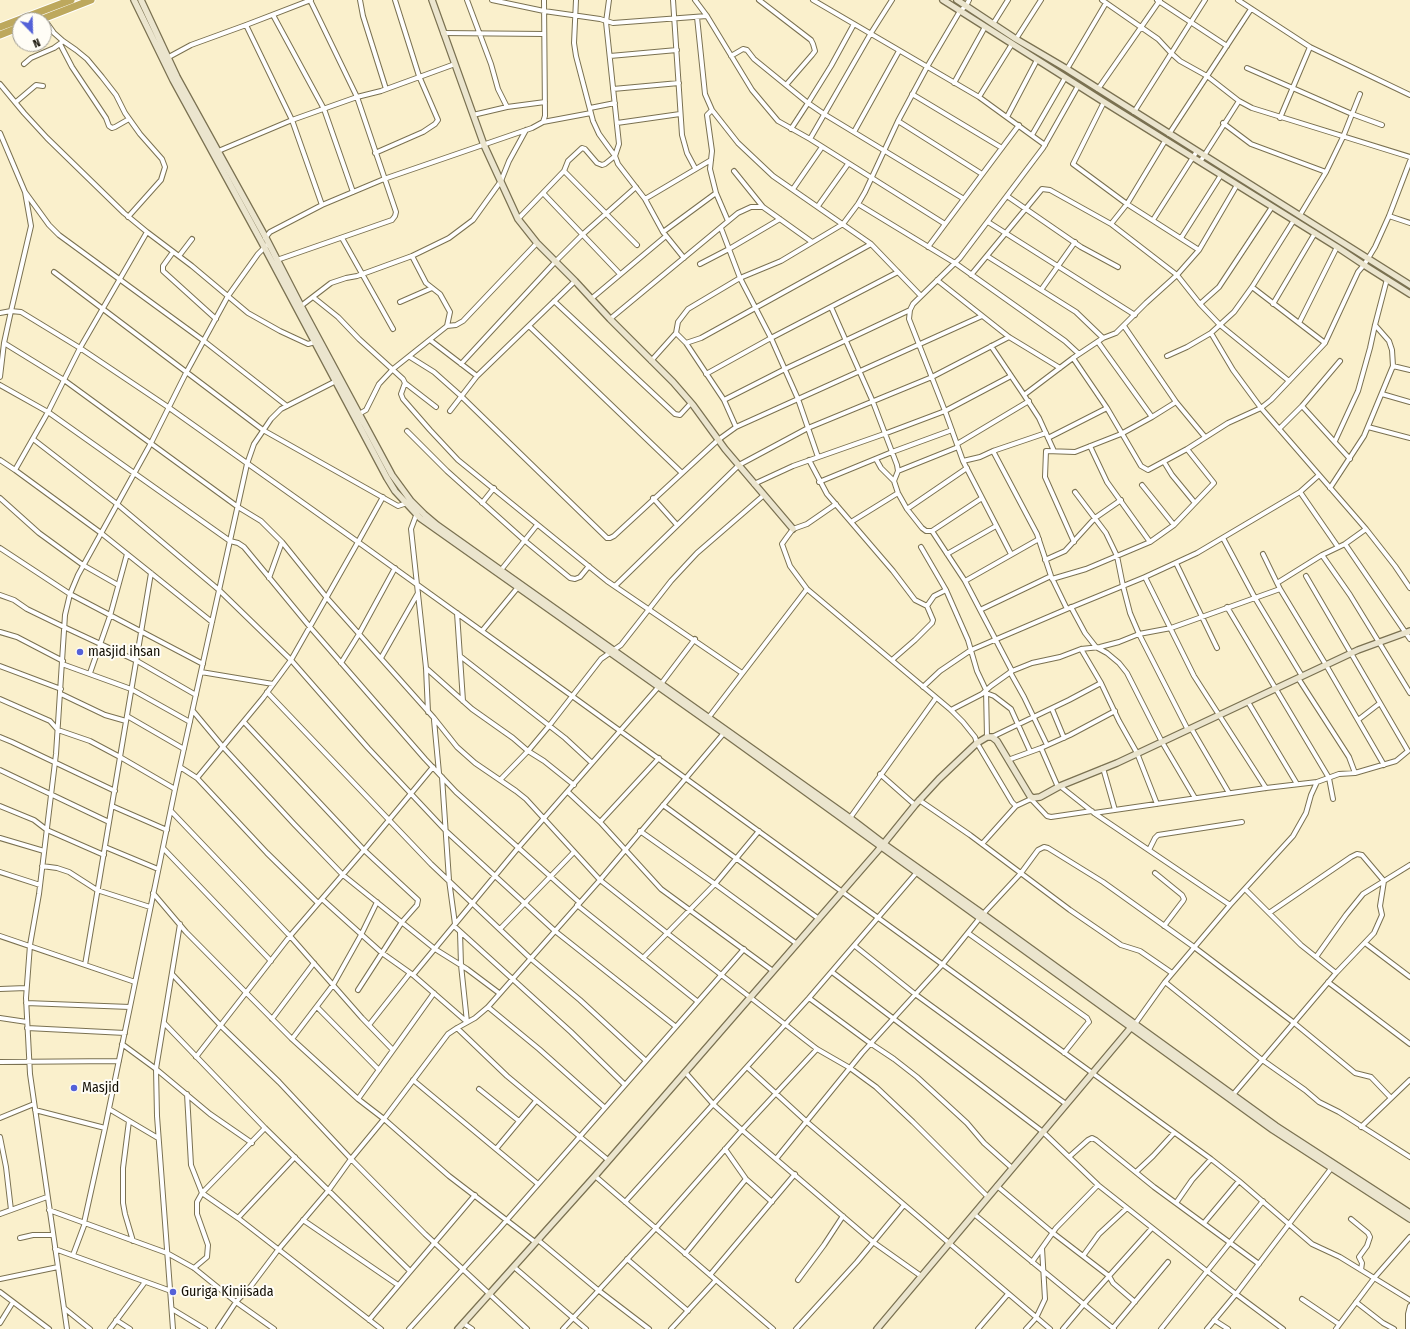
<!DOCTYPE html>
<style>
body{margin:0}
#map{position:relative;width:1410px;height:1329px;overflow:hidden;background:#faf0cc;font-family:"Fira Sans Condensed",sans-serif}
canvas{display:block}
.north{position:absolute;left:12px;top:12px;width:40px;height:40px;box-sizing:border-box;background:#fffdf6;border:1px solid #a09d95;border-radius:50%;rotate:157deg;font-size:11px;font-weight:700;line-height:16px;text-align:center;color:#120e03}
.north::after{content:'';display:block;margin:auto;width:14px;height:18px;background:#5461d8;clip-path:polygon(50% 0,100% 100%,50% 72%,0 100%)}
</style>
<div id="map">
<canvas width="1410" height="1329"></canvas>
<div class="north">N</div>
</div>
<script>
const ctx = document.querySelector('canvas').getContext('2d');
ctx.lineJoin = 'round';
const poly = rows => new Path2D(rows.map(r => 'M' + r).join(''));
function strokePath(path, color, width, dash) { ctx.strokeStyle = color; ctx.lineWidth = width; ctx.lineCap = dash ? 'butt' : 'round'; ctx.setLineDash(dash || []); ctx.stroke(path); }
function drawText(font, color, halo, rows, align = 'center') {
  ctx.font = font + ' "Fira Sans Condensed",sans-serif'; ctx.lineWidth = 4; ctx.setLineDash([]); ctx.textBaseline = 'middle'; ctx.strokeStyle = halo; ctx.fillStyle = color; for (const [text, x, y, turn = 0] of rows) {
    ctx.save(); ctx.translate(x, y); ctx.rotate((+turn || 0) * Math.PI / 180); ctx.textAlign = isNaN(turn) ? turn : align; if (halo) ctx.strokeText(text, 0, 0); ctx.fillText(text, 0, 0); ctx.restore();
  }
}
const street = poly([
 [360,0,363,16,386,89],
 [467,0,491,64,498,89,507,107,473,115],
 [492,0,544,11,600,19,613,23,707,16],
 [609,0,606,22,619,144,615,156,618,164,645,199,663,232,684,258],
 [673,0,682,135,687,153,695,168],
 [695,0,707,16,752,90,778,121,810,139,945,224],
 [759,0,811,40,813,44,815,51,812,55,786,85],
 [813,0,979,97,1045,145],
 [1102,0,1158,39,1171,53,1180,61,1207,76,1239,101,1252,108,1410,157],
 [1157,0,1227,46],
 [1238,0,1310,47,1410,95],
 [273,15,324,109,353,192],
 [697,17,705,94,712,110,738,143,773,176,871,244,921,296],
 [44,19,54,33,63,41,76,50,87,59,102,77,116,95,125,113,140,134,162,159,165,167,161,180,128,217],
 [993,24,1008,0],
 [246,25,292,120,322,205],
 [443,33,544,34],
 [1016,39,1041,0],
 [60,44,72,67,106,118,109,126,112,128,115,127,129,119],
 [610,56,677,50],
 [731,56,743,49,747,50,754,59,808,103,824,114,964,199],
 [167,58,191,45,246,25,311,0],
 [24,64,31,58,54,48,61,43],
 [1247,68,1352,114,1382,125],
 [1067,69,1106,3],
 [954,83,985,27],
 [0,84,24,113,47,138,124,213,147,232,192,266,248,313,280,331,308,344,315,342],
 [613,89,679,83],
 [1098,89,1160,0],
 [912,94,1002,148],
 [979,97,1012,44],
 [16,102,36,85,43,86],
 [1104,102,1073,164,1127,204,1199,250],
 [507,107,545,102],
 [590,108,615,103],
 [712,110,707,115,712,151,710,169,716,193,728,221],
 [1134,112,1205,0],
 [1007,117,1037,60],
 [1280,118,1310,47],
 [898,121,982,174],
 [543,122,591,113],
 [617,123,680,114],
 [1223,123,1251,144,1326,172],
 [791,129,808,103,831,66,854,24],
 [854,132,899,51],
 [0,133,25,192,31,226,11,311,4,343,0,377],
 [1169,134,1251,9],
 [1032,135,1065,78],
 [810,139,871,33,892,0],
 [216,152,292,120,357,97,381,91,455,64],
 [375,153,423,132,435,124,438,120,419,76,395,0],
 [1200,162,1239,101],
 [564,171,637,245],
 [734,171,763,207],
 [793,189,822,147],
 [25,192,49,225,59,235,204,341,287,406],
 [543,193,620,274],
 [1007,196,1081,247,1118,267],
 [645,199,711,160],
 [858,204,955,263,1065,341,1079,354],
 [818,206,848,164],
 [1300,215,1326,172,1343,137,1360,94],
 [1389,216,1410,223],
 [518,219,564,171,568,161,582,148,585,149,597,163,602,165,605,164,615,156,599,134,593,121,576,56,574,43,576,0],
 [1153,220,1197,151],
 [988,222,1135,315],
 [1111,224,1127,204,1165,141],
 [721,228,740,278,771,338,798,399,818,457],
 [663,232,716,193],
 [265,238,270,232,322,205,384,179,532,128,543,122,545,116,544,0],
 [342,238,393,329],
 [1181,238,1221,175],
 [928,247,1019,125],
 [173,252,163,266,163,271,216,319],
 [179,256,192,239],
 [987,256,1076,312,1103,338],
 [277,260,392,220,395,216,396,212,357,97,310,0],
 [700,264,729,249,780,219],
 [54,272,263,430,398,506,407,503],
 [971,275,1042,189,1050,190,1111,224,1177,275,1200,304,1220,325,1289,381],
 [937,280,1009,337,1060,368],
 [1252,287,1325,343],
 [1041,290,1075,242],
 [313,297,338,317,359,339,403,379,405,383,401,394,403,399,430,430,458,460,607,581,742,673],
 [591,299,666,236],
 [554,301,675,414,680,415,691,403],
 [400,302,432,288],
 [1200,304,1219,287,1272,207],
 [1273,304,1315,233],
 [301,306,331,283,346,278,357,276,412,256,449,238,473,220,501,181,509,161,526,130],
 [831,307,873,402,897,465,898,471,894,481],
 [0,313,11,311,21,312,80,348,168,407,358,542,572,696,1211,1159,1239,1181,1312,1244,1340,1257,1410,1300],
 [610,319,738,213,751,207,763,207,812,242],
 [1299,323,1337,247],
 [447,326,456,325,463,321,537,243],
 [529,326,682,473],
 [1124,326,1176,402,1205,437],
 [676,333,686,343,724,400,736,427],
 [1211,333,1233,370,1261,408,1366,529,1395,566,1410,588],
 [430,340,477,376],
 [1098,342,1152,417],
 [4,343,64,380,238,507,261,521,282,542,327,598,434,718,457,747,475,763,516,791,526,799,600,880,667,933,817,1049,850,1068,876,1087,913,1122,988,1197],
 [686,343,701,338,871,244],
 [991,346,1024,395,1073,358,1103,338,1116,333,1146,303,1177,275,1199,250,1237,185],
 [1167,356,1187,347,1211,333,1234,312,1252,287,1294,220],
 [410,357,434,372,461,396,607,538,610,538,614,536,718,440,736,427,982,316],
 [1073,358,1107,408,1141,466,1148,470,1187,449,1228,423,1261,408,1271,400,1325,343,1358,272,1364,265,1375,247,1389,216,1410,161],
 [651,361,676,333,678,322,688,309,740,278,781,261,843,224,858,204,865,192,898,121,927,67,960,11,966,6,969,0],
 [461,364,556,261,582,235,636,187],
 [1393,366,1410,370],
 [706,374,771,338,898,272],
 [405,383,436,407],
 [0,385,48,412,230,541,238,543,244,547,310,627,425,759,456,792,579,902],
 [1382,394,1410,402],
 [1024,395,1039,418,1054,451],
 [724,400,785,369,910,310],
 [1302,406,1350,459],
 [450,411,477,376,575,281],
 [359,414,366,410,379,384,393,369,447,326,450,312,440,294,426,283,412,256],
 [1368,427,1410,438],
 [1279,429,1302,406,1340,361],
 [407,431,447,471,524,540,570,578,575,579,580,577,589,566],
 [1048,438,1107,408],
 [33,439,117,504,219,590,291,660,368,748,446,831,555,931,675,1026],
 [1335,441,1358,391,1370,348,1375,325,1387,279],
 [957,444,1029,401],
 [1090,446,1107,482,1150,542],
 [993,451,1037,534,1051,576,1067,609],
 [876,459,881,468,894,481,898,493,907,509,922,528,926,531,932,531,965,581,1012,671],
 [0,460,15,470,101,533,212,622],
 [809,460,827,494,893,571,915,600,927,606],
 [963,461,980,457,993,451,1046,433],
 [1164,462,1172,475,1195,503],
 [15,470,48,412,80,348,147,232],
 [898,471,958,447],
 [819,482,892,452,952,430],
 [754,484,793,466,884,434,945,411,1011,376],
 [1142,485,1174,525],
 [1330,488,1364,436,1393,366,1392,350,1389,341,1375,325],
 [1075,492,1106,533,1117,556,1123,586,1130,613,1139,634,1188,730],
 [1300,492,1338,547],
 [0,498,39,533,83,565,118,585],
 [653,498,677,525],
 [482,503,494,488],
 [836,504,807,524,793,529,787,537,782,544,790,566,807,589,951,710,963,722,975,737,977,743,1012,802,1016,806,1033,798],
 [907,509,967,468],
 [417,513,411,529,426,668,428,712],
 [851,522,898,493],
 [932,531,982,498],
 [1223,538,1255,598,1302,676],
 [1074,542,1045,477,1046,451,1075,452,1121,434,1152,417,1176,402],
 [1345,544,1410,639],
 [921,547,946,590,968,640,977,671,986,690,987,737],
 [0,548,70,594,203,664],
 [947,554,996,526],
 [1011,554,963,461,945,411,909,319,910,310,913,304,960,258,1043,148,1078,86],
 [1263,554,1280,589,1326,665,1384,765],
 [1322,555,1350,595,1410,693],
 [1045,560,1065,551,1095,518,1121,500],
 [1176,563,1217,648],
 [501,570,537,525],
 [1145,577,1194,676,1266,788],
 [269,578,282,542],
 [1052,579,1086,569,1150,542,1174,525,1214,483,1187,449],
 [965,581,1039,539],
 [1277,583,1322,555,1345,544,1366,529],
 [615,586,739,465,808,428,932,377,1009,337],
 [0,595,14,600,27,609,64,627,137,661,196,695],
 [1071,607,1085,633,1096,647,1107,653,1119,663,1127,673,1162,742,1195,798],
 [1227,607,1329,778,1333,799],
 [980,610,1051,576],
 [457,613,463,701],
 [482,631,519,586],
 [0,632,17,637,63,661],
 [1081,649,1101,683,1119,721,1137,753,1157,804],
 [460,656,565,738,592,763],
 [381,658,418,593],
 [892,660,915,640,932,623,933,620,927,606,934,596,946,590],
 [341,663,359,634,395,568],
 [62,664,131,689,190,722],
 [0,666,61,689],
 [426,668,472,709,513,738,528,751,544,761,574,785],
 [201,672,273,684],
 [1010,672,1024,697,1047,745],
 [90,673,110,616,127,554],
 [1298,678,1349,757,1355,773],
 [923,687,940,671,971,650,1067,609,1145,577,1197,553,1300,492,1319,475],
 [267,692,431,864,530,958,580,1000,645,1060],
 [986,693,994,696,1011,709,1030,751],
 [61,694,105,715,126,721],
 [0,699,50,721,58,730,90,741,120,757,175,789],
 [1248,702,1297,784],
 [1052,709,1064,738],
 [951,710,982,694,991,686,1012,671,1032,663,1060,657,1081,649,1100,647,1119,642,1139,634,1171,628,1280,589],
 [193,711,223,747,294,824,343,875,435,949,467,969,499,993],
 [127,716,184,749],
 [709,717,807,589],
 [434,720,439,773],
 [1358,720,1380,703],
 [244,722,364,850,418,900,417,905,402,922,358,990],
 [1191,728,1229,793],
 [0,737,12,742,115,791],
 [992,737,1069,700,1101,683],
 [1041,748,1058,787],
 [1008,760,1041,748,1070,735,1115,711],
 [180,767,197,778,267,853,318,903],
 [1103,768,1115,810],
 [0,770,109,822],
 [880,774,915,805],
 [442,777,449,880,455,924],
 [197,778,263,698,291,660,358,542,383,497],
 [500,780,528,751,549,726,601,659,621,645,671,581,697,553,764,495],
 [1060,786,1094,813,1230,905],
 [568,792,600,822,661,889,773,971],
 [1031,799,1047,816,1051,817,1092,811],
 [919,800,970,835,1070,910,1121,945,1140,951,1172,973],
 [663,805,819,919],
 [0,806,34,820,47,830,104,855],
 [112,806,167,830],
 [171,811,290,936,362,1018,393,1050],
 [1094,813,1266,788,1317,782],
 [850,818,936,698],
 [600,822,659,758],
 [640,831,715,884,797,944],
 [0,838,44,851],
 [982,844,1016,806],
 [105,847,158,869],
 [163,848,271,961],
 [1149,850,1155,838,1158,835,1242,822],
 [42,866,57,868,69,872,97,890,150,907],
 [0,872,40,885],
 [1155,873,1182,895,1184,899,1183,901,1164,926],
 [1245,889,1301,945,1336,973],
 [153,893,186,932,292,1039,358,1099,384,1119,449,1176,535,1242],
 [322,899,382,953,413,975,467,1022],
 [577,905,697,1001],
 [454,926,571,1032,624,1084],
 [500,929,574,852],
 [460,932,461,965,467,1022],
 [968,933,1087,1018,1089,1022,1087,1024,1064,1053],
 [0,936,135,982],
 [1365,943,1410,977],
 [855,946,915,994,1066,1104],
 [1316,957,1346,915,1363,894,1410,865],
 [643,958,715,884,759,831],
 [85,965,151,573],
 [832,972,1043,1132,1098,1185,1236,1294,1283,1329],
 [172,974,221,1026,279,1082,351,1159,425,1234,527,1329],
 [413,975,518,848,661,684,695,639],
 [1165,982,1261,1059,1305,1090,1319,1102,1339,1112,1410,1157],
 [1328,982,1410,1044],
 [0,989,26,988],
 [809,998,870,1043,894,1059,917,1077,967,1123,984,1143,1012,1168],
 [26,1003,130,1007],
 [317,1007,379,1070],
 [488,1007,539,1049,604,1107],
 [0,1018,27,1022],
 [272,1019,314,963],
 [164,1023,265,1128,410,1271],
 [1135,1024,1165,982,1230,905,1293,836,1306,813,1311,795,1317,782,1339,774,1355,773,1396,761,1408,751,1306,576],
 [369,1025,410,973],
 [27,1028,125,1033],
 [457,1028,507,1076,608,1160],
 [292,1039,333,985,361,935,377,902],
 [122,1044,156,1069,210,1114,252,1143],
 [196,1057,290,936,364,850,433,767],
 [0,1062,119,1061],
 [747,1067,807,1122,1050,1329],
 [685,1072,714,1105,742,1130,873,1242,921,1276],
 [413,1080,538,1184],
 [479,1089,519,1121],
 [187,1094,191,1165,202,1193,238,1218,381,1329],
 [1231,1097,1336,973,1374,933,1382,915,1380,906,1384,881,1362,855,1357,854,1351,857,1269,913],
 [358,1099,434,993],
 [109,1109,158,1138],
 [35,1110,105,1128],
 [0,1118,34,1104],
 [129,1121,123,1168,123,1203,125,1214,133,1241],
 [1361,1127,1410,1080],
 [0,1137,6,1167,11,1210],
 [496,1149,536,1101],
 [725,1149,746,1179,772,1202],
 [1069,1157,1088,1140,1092,1138,1096,1140,1154,1187,1259,1264],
 [776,1159,862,1053,942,965,983,914,1021,873,1038,850,1044,847,1048,848,1103,882,1194,947,1293,1022,1355,1073,1371,1077,1391,1098],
 [1136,1172,1153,1156,1174,1133],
 [595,1176,773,1329],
 [997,1186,1053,1233,1109,1276,1113,1283,1135,1302],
 [625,1202,809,998,918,871],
 [1176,1203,1192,1180,1211,1159],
 [49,1210,167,1253,194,1268,236,1302,274,1329],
 [0,1214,47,1197],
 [974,1214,1114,1329],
 [238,1218,295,1157],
 [1351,1219,1368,1233,1370,1237,1367,1246,1359,1257,1362,1263,1361,1270],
 [303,1220,398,1285],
 [84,1223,105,1128,175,789,247,464,254,444,271,419,281,409,338,380],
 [1204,1223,1239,1181],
 [20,1238,33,1235,53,1235],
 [538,1240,598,1290,649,1329],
 [55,1249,171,1291],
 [685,1254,746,1179],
 [73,1255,85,1223],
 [1083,1256,1099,1234,1127,1208],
 [627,1259,688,1311],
 [1032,1262,1056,1228,1098,1185],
 [514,1267,586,1329],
 [194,1268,207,1257,208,1245,197,1214,197,1202,202,1193,265,1128],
 [710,1275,795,1174],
 [0,1279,58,1267],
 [798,1280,824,1245,843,1216],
 [0,1292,49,1329],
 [1302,1299,1339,1324],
 [1356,1302,1383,1323,1394,1329],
 [64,1308,90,1329],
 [172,1309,205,1329],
 [116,1320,130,1329],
 [369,1320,475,1195],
 [1214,1320,1228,1329],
 [0,1323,13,1302],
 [463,1323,472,1329],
 [1113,1328,1168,1262],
 [67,1329,30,1074,26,998,30,945,39,894,56,754,65,615,70,594,78,575,151,443,186,373,228,296,258,254,268,244],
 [110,1329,145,1282],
 [173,1329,157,1116,156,1069,180,924],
 [218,1329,236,1302,251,1286,278,1250,328,1191,351,1159,384,1119,448,1034,457,1028,475,1018,488,1007,600,880,724,733],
 [409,1329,499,1229,744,949],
 [563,1329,656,1228,742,1130,817,1049],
 [671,1329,716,1280],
 [796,1329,857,1262,904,1205],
 [978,1329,1008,1294],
 [1026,1329,1036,1318,1045,1299,1042,1248],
 [1063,1329,1084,1304,1152,1228],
 [1161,1329,1263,1201],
 [1207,1329,1236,1294,1333,1166],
 [1336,1329,1375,1277,1410,1237],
 [1408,1329,1408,1314,1410,1306]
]);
const secondary = poly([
 [134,0,173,80,261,241,387,478,395,491,420,518,724,733,1273,1130,1410,1219],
 [141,0,177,77,266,238,301,306,392,475,411,501,424,514,437,525,850,818,884,844,983,914,1276,1126,1410,1213],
 [432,0,484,145,518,219,537,243,575,281,610,319,673,382,693,405,725,449,793,529],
 [943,0,1104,102,1337,247,1364,265,1410,294],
 [957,0,1016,39,1067,69,1410,285],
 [458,1329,595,1176,881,847,915,805,939,779,977,743,987,737,992,737,997,741,1030,796,1033,798,1040,797,1060,786,1117,763,1358,650,1410,631],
 [877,1329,1133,1025]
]);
const highway = poly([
 [40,20,91,0],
 [0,27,71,0],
 [0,35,20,27]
]);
const markers = [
 [80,652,4,"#5461d8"],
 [74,1088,4,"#5461d8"],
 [173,1292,4,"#5461d8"]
];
const poiNames = [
 ["masjid ihsan",88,652],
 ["Masjid",82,1088],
 ["Guriga Kiniisada",181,1292]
];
strokePath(street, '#7a7151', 6);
strokePath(secondary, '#7a7151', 8);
strokePath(highway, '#fff', 9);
strokePath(street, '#fff', 4);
strokePath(secondary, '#ebe5ce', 5.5);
strokePath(highway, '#bda85d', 7);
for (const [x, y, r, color] of markers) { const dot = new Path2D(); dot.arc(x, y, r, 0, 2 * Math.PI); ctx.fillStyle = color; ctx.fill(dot); strokePath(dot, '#fffdf6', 1.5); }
drawText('14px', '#120e03', '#fffdf6', poiNames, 'left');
</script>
